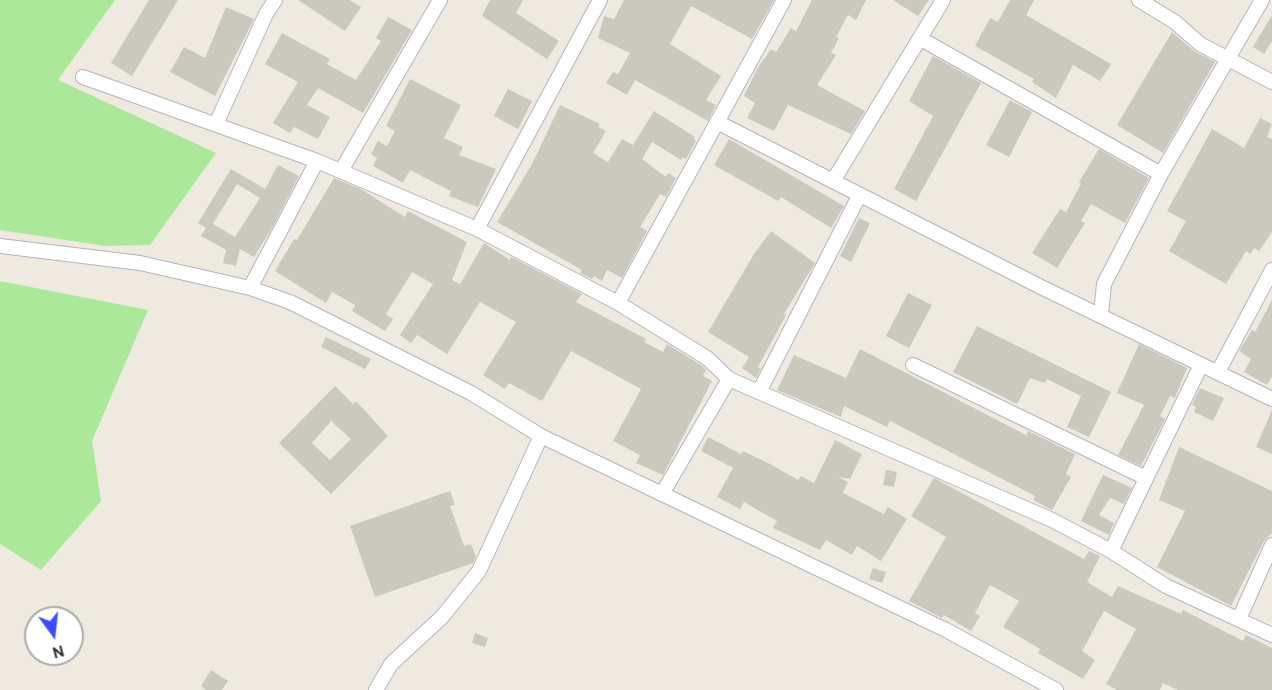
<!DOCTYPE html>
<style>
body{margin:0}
#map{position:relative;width:1272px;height:690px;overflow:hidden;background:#efeae0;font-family:Cabin,sans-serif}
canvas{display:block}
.north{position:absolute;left:24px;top:606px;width:60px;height:60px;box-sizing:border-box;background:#fff;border:2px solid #ababab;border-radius:50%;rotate:165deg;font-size:16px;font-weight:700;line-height:24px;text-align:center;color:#2d2d2d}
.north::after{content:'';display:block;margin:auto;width:21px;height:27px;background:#3d4cff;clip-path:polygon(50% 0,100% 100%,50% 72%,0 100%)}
</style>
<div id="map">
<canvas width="1272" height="690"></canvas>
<div class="north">N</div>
</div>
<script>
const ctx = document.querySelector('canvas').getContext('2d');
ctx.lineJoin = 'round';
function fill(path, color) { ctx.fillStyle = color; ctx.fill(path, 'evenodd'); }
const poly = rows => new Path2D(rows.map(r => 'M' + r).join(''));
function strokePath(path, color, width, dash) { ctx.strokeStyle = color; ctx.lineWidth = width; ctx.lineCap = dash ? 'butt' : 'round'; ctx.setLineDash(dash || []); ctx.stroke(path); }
const green = poly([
 [0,0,115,0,58,80,216,153,150,245,105,246,0,230],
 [0,281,148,310,92,441,101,501,41,570,0,544]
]);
const building = poly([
 [149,0,178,0,132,76,111,63],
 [298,0,350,0,361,7,345,31],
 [490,0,523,0,516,13,559,41,547,59,482,16],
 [624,0,774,0,752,39,691,6,670,44,721,76,706,100,716,105,708,121,635,80,627,95,606,83,613,72,618,74,630,53,598,38,604,16,614,19],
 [812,0,866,0,856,20,848,15,836,37,839,38,831,53,836,55,817,85,865,111,851,134,788,105,774,131,747,118,755,103,744,96,757,69,771,49,776,52,791,28,796,31],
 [893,0,929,0,918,16],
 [1010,0,1034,0,1026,15,1111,64,1100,81,1073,65,1056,98,1032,82,1034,79,975,46,990,18,998,22],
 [226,7,254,19,215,96,170,72,184,47,205,58],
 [1272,15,1272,41,1264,54,1253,47],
 [388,17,412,30,363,113,318,88,307,105,330,117,318,139,294,127,290,133,273,123,298,82,265,64,282,33,330,59,327,64,356,80,381,41,376,38],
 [1172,32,1194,51,1215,62,1163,153,1117,125],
 [933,56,981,83,916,201,894,189,933,116,909,101],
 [410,79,461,105,444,138,463,147,459,155,496,169,478,207,449,196,451,191,410,170,403,183,373,166,377,158,371,154,378,141,387,146,395,131,386,126],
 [508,89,532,101,518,129,494,116],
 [1010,100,1032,112,1009,157,986,145],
 [560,105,600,124,598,127,606,131,593,153,608,162,622,139,633,145,654,111,695,137,694,139,696,141,686,159,683,157,681,160,652,142,642,159,666,177,668,173,676,178,666,197,660,194,640,227,647,231,622,278,607,270,602,281,594,276,592,279,580,273,582,270,497,222,532,164],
 [1260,118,1272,124,1267,137,1272,139,1272,232,1259,251,1255,248,1250,254,1246,251,1226,284,1169,251,1186,221,1167,211,1212,129,1244,148],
 [729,139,844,206,831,228,781,197,778,201,714,165],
 [1099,149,1149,178,1125,223,1091,204,1081,221,1085,223,1057,268,1032,253,1060,209,1066,212,1081,184,1079,182],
 [278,165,299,176,272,228,254,257,240,249,236,266,223,263,226,250,201,236,206,228,198,223,231,169,265,189],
 [237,184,260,198,235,237,213,224],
 [334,178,361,189,405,217,408,211,467,242,452,280,460,284,484,243,510,260,511,257,582,294,576,302,646,339,644,342,663,352,667,344,701,365,706,370,703,376,712,381,663,475,636,463,640,455,613,441,641,389,571,351,542,401,509,383,505,389,483,375,516,322,480,302,447,354,417,335,411,343,400,335,433,284,412,272,386,314,393,319,385,331,352,311,355,305,332,292,326,303,275,271,294,239,297,240],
 [859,218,870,223,851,262,840,256],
 [771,231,815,263,784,314,786,315,758,367,761,369,756,378,742,368,749,357,708,332,754,254],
 [908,293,932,305,909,348,886,336],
 [1272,300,1272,376,1267,385,1244,372,1251,359,1239,351,1252,330,1255,332],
 [977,326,1111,392,1089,437,1067,427,1081,396,1047,379,1045,383,1030,378,1017,404,953,372],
 [326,337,371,359,365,369,321,347],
 [1139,344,1187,368,1175,398,1170,396,1160,416,1165,419,1141,466,1118,455,1144,405,1117,393],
 [860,349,1026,435,1028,431,1075,454,1066,474,1071,477,1052,510,1033,500,1035,496,890,421,887,427,844,406,841,417,777,390,794,355,846,378],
 [335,386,353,404,356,401,388,436,331,494,279,443],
 [331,421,351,439,330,460,312,443],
 [1200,388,1224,398,1213,421,1194,412,1196,407,1192,405],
 [1272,410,1272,454,1256,447],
 [708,437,741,454,743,451,770,464,798,480,801,476,814,483,835,440,862,454,850,479,838,477,848,482,843,493,884,514,888,507,907,519,881,561,857,546,852,555,826,540,820,550,773,528,777,521,744,502,740,509,717,497,733,468,701,451],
 [1179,447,1272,491,1272,533,1264,541,1231,606,1157,567,1185,511,1159,500],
 [886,470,897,472,894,487,883,485],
 [1103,475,1132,488,1124,504,1110,498,1099,515,1114,523,1109,535,1081,521],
 [934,478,1084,559,1089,551,1100,556,1087,582,1112,597,1118,586,1181,614,1183,610,1243,641,1246,635,1272,648,1272,690,1178,690,1163,683,1160,690,1117,690,1106,684,1136,629,1104,611,1082,651,1095,660,1083,679,1038,653,1040,649,1003,627,1019,601,990,585,975,613,980,616,971,631,944,615,942,618,909,601,946,537,911,516],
 [450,491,455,505,450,506,464,546,471,544,476,557,473,563,375,597,350,526],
 [873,568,886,572,882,583,869,579],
 [475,633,488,638,485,647,472,643],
 [211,670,228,681,222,690,206,690,201,686]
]);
const street = poly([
 [1139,0,1175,22,1200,44,1272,82],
 [921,39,1161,174],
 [83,77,317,161,477,229,618,303,707,358,729,379,1052,520,1111,551,1166,586,1272,635],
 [719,123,1041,287,1272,399],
 [216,124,266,14,275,0],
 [341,171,440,0],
 [833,181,943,0],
 [477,229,600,0],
 [0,246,140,263,250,288,290,302,471,393,541,436,946,630,1056,690],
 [250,288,317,161],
 [618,303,784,0],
 [1101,315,1104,284,1161,174,1262,0],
 [913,365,1146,478],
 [1218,372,1272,270],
 [759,392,859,196],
 [662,494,729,379],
 [1111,551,1201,365],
 [1239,619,1272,545],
 [376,690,391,664,442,617,479,571,541,436]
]);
fill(green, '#ace89a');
fill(building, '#cbc8be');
strokePath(street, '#b3b4c1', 16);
strokePath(street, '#fff', 14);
</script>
